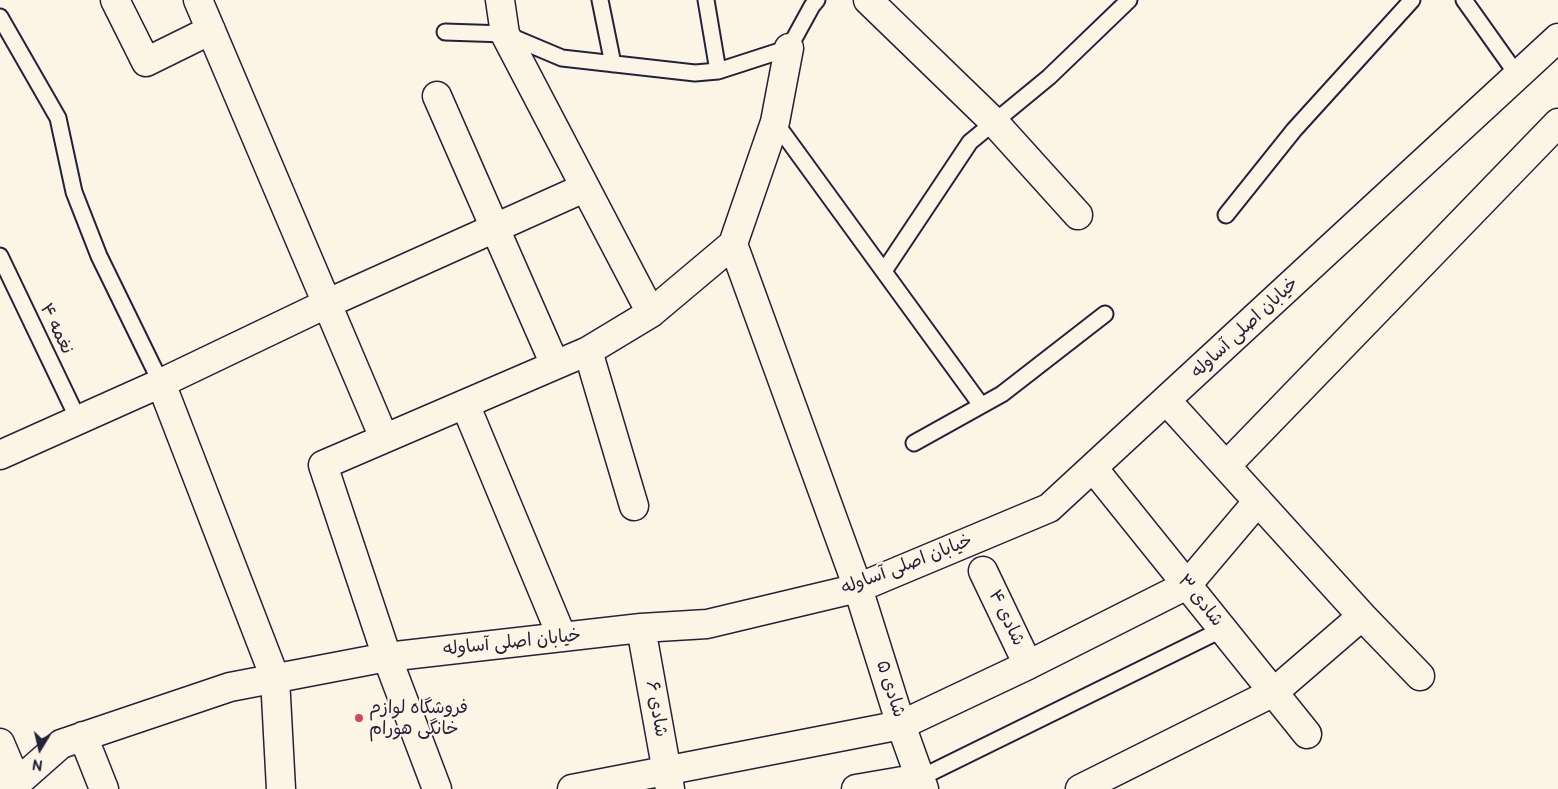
<!DOCTYPE html>
<meta charset="utf-8">
<style>
body{margin:0}
#map{position:relative;width:1558px;height:789px;overflow:hidden;background:#fcf5e5;font-family:"Balsamiq Sans",sans-serif}
canvas{display:block}
.north{position:absolute;left:15px;top:724px;width:50px;height:50px;-webkit-text-stroke:4px #fcf5e5;paint-order:stroke;rotate:189deg;font-size:14px;font-weight:700;line-height:20px;text-align:center;color:#22223b}
.north::after{content:'';display:block;margin:auto;width:18px;height:22px;background:#22223b;clip-path:polygon(50% 0,100% 100%,50% 72%,0 100%)}
</style>
<div id="map">
<canvas width="1558" height="789"></canvas>
<div class="north">N</div>
</div>
<script>
const ctx = document.querySelector('canvas').getContext('2d');
ctx.lineJoin = 'round';
const poly = rows => new Path2D(rows.map(r => 'M' + r).join(''));
function strokePath(path, color, width, dash) { ctx.strokeStyle = color; ctx.lineWidth = width; ctx.lineCap = dash ? 'butt' : 'round'; ctx.setLineDash(dash || []); ctx.stroke(path); }
function drawText(font, color, halo, rows, align = 'center') {
  ctx.font = font + ' "Balsamiq Sans","Playpen Sans Arabic",sans-serif'; ctx.lineWidth = 4.5; ctx.setLineDash([]); ctx.textBaseline = 'middle'; ctx.strokeStyle = halo; ctx.fillStyle = color; for (const [text, x, y, turn = 0] of rows) {
    ctx.save(); ctx.translate(x, y); ctx.rotate((+turn || 0) * Math.PI / 180); ctx.textAlign = isNaN(turn) ? turn : align; if (halo) ctx.strokeText(text, 0, 0); ctx.fillText(text, 0, 0); ctx.restore();
  }
}
const service = poly([
 [600,0,613,64],
 [706,0,718,71],
 [1464,0,1518,76],
 [0,17,58,118,74,192,99,256,161,383],
 [445,32,505,34,562,58,695,73,718,71,789,48,812,6,817,0],
 [775,122,981,405],
 [1226,215,1294,130,1412,0],
 [0,256,78,419],
 [884,271,970,142,1049,77,1129,0],
 [914,443,1002,394,1105,314],
 [920,778,1223,629]
]);
const minor = poly([
 [115,0,146,62,211,30],
 [198,0,384,438],
 [500,0,505,34,651,313],
 [868,0,994,122,1078,215],
 [437,96,555,365],
 [733,244,858,588,901,725,924,789],
 [588,351,634,506],
 [161,383,275,678,281,789],
 [1166,400,1362,616,1420,676],
 [465,404,562,637],
 [0,455,161,383,326,304,584,188],
 [1226,466,1558,123],
 [1093,468,1307,734],
 [983,571,1028,665],
 [641,628,670,789],
 [83,736,104,789],
 [0,743,17,783],
 [10,789,61,744,230,687,387,657,641,628,707,624,858,588,1049,508,1558,38],
 [437,789,387,657,323,465,588,351,651,313,733,244,775,122,789,48],
 [572,789,901,725,1028,665,1187,585,1258,501],
 [856,789,920,778],
 [1080,789,1274,692,1362,616]
]);
const markers = [
 [359,718,5,"#d1495b"]
];
const streetNames = [
 ["خیابان اصلی آساوله",1245,328,-43],
 ["نغمه ۴",56,329,64],
 ["خیابان اصلی آساوله",907,565,-21],
 ["شادی ۳",1200,601,51],
 ["شادی ۴",1006,618,64],
 ["خیابان اصلی آساوله",512,643,-6],
 ["شادی ۵",890,689,72],
 ["شادی ۶",656,709,80]
];
const poiNames = [
 ["فروشگاه لوازم",369,708],
 ["خانگی هورام",369,729]
];
strokePath(service, '#22223b', 19);
strokePath(minor, '#22223b', 31);
strokePath(service, '#fcf5e5', 15);
strokePath(minor, '#fcf5e5', 28);
for (const [x, y, r, color] of markers) { const dot = new Path2D(); dot.arc(x, y, r, 0, 2 * Math.PI); ctx.fillStyle = color; ctx.fill(dot); strokePath(dot, '#fcf5e5', 2); }
drawText('18px', '#22223b', '#fcf5e5', streetNames);
drawText('18px', '#22223b', '#fcf5e5', poiNames, 'left');
</script>
